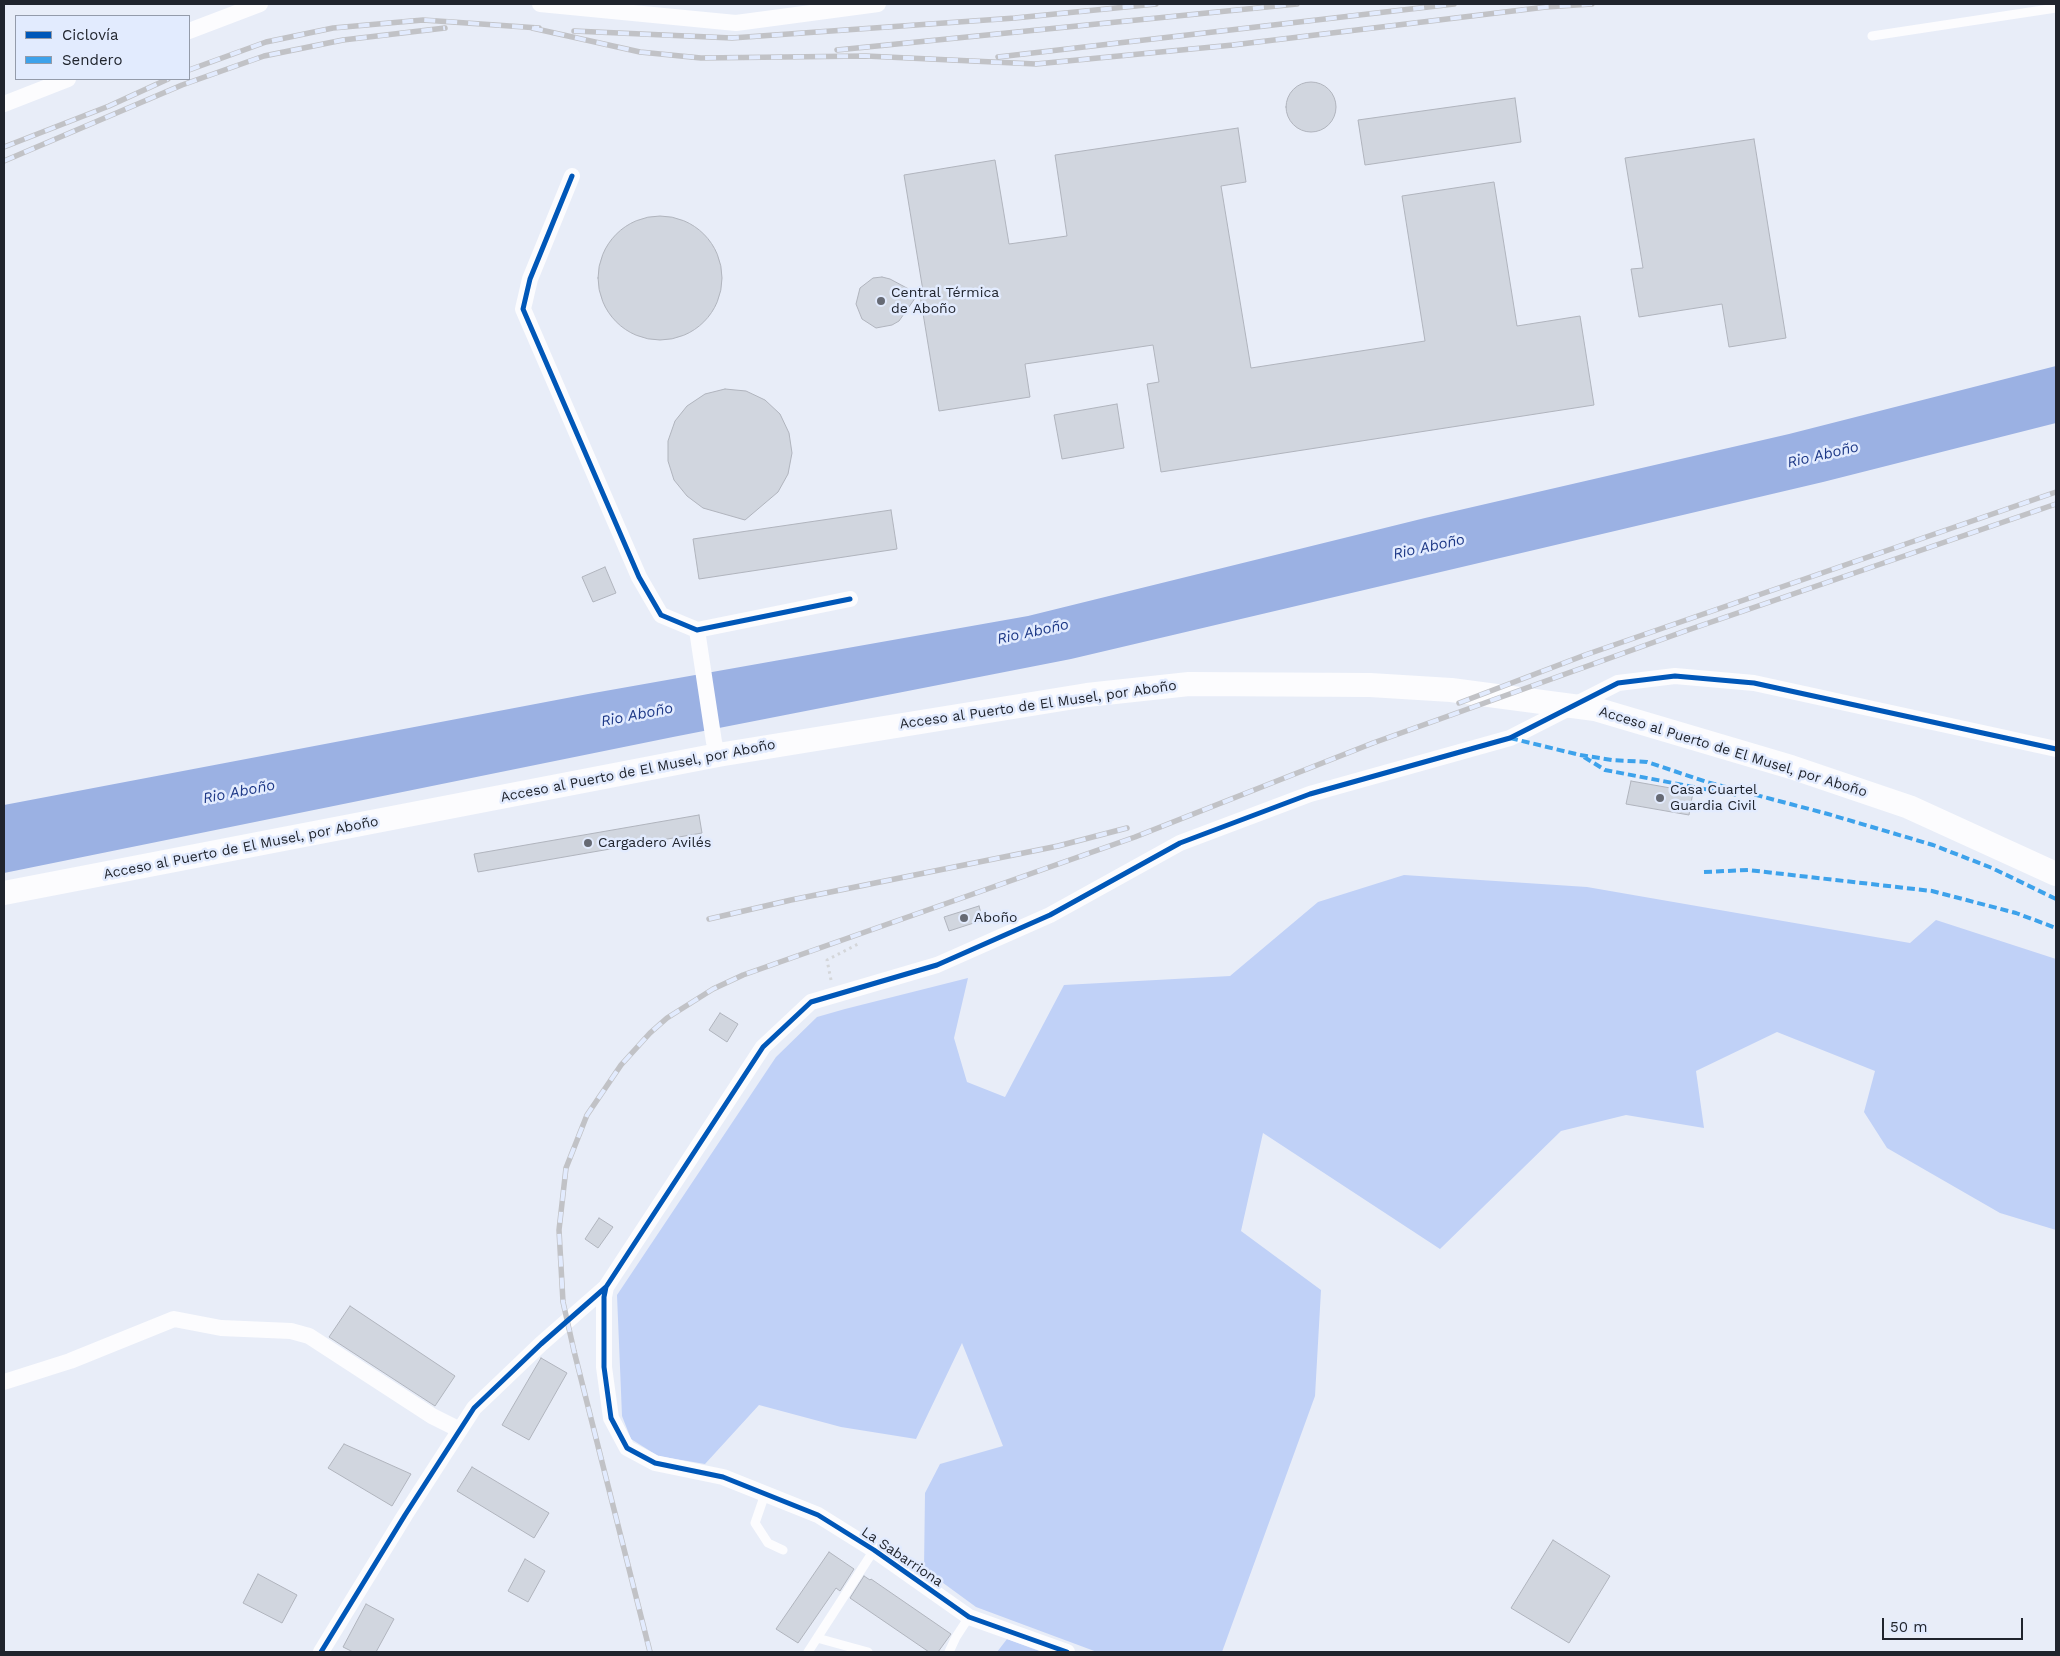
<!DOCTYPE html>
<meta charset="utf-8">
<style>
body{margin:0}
#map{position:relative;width:2060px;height:1656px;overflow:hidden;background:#e8edf8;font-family:"Work Sans",sans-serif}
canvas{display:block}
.frame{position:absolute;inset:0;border:5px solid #20242d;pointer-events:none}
.legend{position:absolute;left:15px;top:15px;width:175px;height:65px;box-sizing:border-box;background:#e2ebfe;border:1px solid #949baa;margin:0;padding:6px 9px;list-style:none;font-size:15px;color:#20242d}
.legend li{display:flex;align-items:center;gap:10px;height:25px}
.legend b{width:25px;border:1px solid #949baa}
.scale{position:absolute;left:1882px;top:1618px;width:141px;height:22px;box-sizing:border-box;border:2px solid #20242d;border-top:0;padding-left:6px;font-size:15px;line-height:18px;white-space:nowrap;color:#20242d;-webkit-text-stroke:4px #e2ebfe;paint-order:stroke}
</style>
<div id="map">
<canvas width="2060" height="1656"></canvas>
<div class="frame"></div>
<ul class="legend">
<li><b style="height:6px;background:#0057b8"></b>Ciclovía</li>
<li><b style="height:6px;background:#3da2eb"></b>Sendero</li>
</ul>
<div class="scale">50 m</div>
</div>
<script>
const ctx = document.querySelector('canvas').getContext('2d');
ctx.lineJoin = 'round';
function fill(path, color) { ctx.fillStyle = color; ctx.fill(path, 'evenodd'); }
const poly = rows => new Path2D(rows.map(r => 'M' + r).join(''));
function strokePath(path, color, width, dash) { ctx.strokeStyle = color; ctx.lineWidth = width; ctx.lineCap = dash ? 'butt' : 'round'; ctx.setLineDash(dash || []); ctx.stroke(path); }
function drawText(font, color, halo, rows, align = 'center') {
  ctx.font = font + ' "Work Sans",sans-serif'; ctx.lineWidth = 5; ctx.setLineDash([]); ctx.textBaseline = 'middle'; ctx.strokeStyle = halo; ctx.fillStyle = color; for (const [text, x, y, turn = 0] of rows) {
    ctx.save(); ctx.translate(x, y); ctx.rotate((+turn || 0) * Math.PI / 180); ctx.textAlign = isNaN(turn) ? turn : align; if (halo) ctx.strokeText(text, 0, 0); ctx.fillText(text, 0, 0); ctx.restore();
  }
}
const green = poly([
 [1404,875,1587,887,1910,943,1936,920,2056,959,2056,1230,2000,1213,1887,1148,1864,1112,1875,1071,1777,1032,1696,1071,1704,1128,1626,1115,1561,1131,1440,1249,1263,1133,1241,1231,1321,1290,1315,1396,1222,1652,1097,1652,976,1607,924,1569,925,1493,940,1464,1003,1446,962,1343,916,1439,841,1427,759,1405,705,1464,658,1456,631,1439,622,1416,617,1295,776,1057,817,1017,845,1009,968,978,954,1038,967,1082,1005,1097,1064,985,1230,976,1318,902],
 [1007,1639,1042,1652,997,1652]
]);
const water = poly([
 [2056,366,2056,423,1823,482,1071,659,673,737,4,873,4,805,588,694,1028,616,1425,518,1789,434]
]);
const building = poly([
 '1286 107a25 25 0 1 1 50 0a25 25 0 1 1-50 0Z',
 [1515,98,1521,142,1365,165,1358,120,1515,98],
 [1238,128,1246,182,1221,186,1251,368,1425,341,1402,196,1494,182,1517,326,1580,316,1594,405,1161,472,1147,384,1159,382,1153,345,1025,364,1030,397,939,411,920,295,924,297,904,175,995,160,1009,244,1067,236,1055,155,1238,128],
 [1754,139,1786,338,1729,347,1722,304,1639,317,1631,269,1643,268,1625,158,1754,139],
 '598 278a62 62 0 1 1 124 0a62 62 0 1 1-124 0Z',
 [882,277,890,279,918,294,899,321,892,325,876,328,862,319,856,304,860,288,873,278,882,277],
 [725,389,746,391,765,400,780,414,789,433,792,453,788,474,778,492,745,520,703,508,687,496,674,480,668,461,668,441,675,421,687,406,705,394,725,389],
 [1117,404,1124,448,1062,459,1054,415,1117,404],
 [891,510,897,549,699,579,693,539,891,510],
 [605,567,616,593,593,602,582,577,605,567],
 [1631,781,1693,792,1689,815,1626,804,1631,781],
 [699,815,702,833,478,872,474,854,699,815],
 [979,906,983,920,949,931,944,917,979,906],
 [720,1013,738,1024,727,1042,709,1030,720,1013],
 [599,1218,613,1227,598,1248,585,1239,599,1218],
 [350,1306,455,1376,435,1406,329,1337,350,1306],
 [541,1358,567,1373,529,1440,502,1425,541,1358],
 [344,1444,411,1474,392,1506,328,1468,344,1444],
 [472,1467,549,1513,534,1538,457,1491,472,1467],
 [1553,1540,1610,1576,1569,1643,1511,1608,1553,1540],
 [829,1552,854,1569,840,1591,836,1588,798,1643,776,1629,829,1552],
 [525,1559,545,1571,528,1602,508,1591,525,1559],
 [258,1574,297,1595,282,1623,243,1603,258,1574],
 [864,1576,870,1580,871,1579,951,1634,938,1652,929,1652,850,1598,864,1576],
 [366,1604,394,1619,376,1652,353,1652,343,1647,366,1604]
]);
const path = poly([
 [831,980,827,960,860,943]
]);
const lane = poly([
 [1872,36,2056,8],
 [765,1494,755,1523,768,1543,783,1550],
 [817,1638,868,1652],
 [808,1652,874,1550],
 [949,1652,956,1637,969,1617]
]);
const street = poly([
 [540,4,736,23,878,4],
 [189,31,260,4],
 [4,104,68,79],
 [572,176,530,279,523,309,639,577,661,615,697,630,850,599],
 [697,630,714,742,718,755],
 [606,1287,604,1297,604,1367,611,1418,627,1448,655,1463,723,1477,818,1515,874,1550,969,1617,1067,1652],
 [4,1382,70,1361,174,1319,221,1328,291,1331,309,1336,432,1416,460,1430],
 [321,1652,405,1515,474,1408,541,1344,606,1287,763,1047,811,1002,937,965,1050,915,1180,843,1310,794,1510,738,1618,683,1675,676,1754,683,2056,749]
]);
const secondary = poly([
 [4,893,718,755,1087,695,1189,684,1370,685,1451,690,1595,709,1791,767,1909,807,2056,874]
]);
const rail = poly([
 [532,28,640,52,701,58,866,56,1036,64,1233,45,1546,7,1592,4],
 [574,31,732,38,1015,18,1156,4],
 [837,50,1297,4],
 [998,57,1454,4],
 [189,70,266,42,333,28,423,20,539,28],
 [4,147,109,106,168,79],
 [4,161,182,85,264,56,343,40,445,28],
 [1459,703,1585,655,2056,492],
 [709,919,791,900,1058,846,1127,828],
 [650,1652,574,1351,563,1302,559,1230,566,1168,587,1115,621,1065,650,1033,667,1018,713,989,743,975,1135,837,1373,743,1688,630,2056,504]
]);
const quiet = poly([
 [1510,738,1580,755,1612,760,1647,762,1707,782,1828,814,1933,845,1992,868,2056,899],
 [1584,757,1605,770,1736,795],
 [1704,872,1748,870,1932,891,2016,913,2056,928]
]);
const cycleway = poly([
 [572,176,530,279,523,309,639,577,661,615,697,630,850,599],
 [606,1287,604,1297,604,1367,611,1418,627,1448,655,1463,723,1477,818,1515,874,1550,969,1617,1067,1652],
 [321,1652,405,1515,474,1408,541,1344,606,1287,763,1047,811,1002,937,965,1050,915,1180,843,1310,794,1510,738,1618,683,1675,676,1754,683,2056,749]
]);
const markers = [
 [881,301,5,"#666a74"],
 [1660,798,5,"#666a74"],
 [588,843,5,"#666a74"],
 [964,918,5,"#666a74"]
];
const poiNames = [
 ["Central Térmica",891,293],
 ["de Aboño",891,309],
 ["Casa Cuartel",1670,790],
 ["Guardia Civil",1670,806],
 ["Cargadero Avilés",598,843],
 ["Aboño",974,918]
];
const streetNames = [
 ["Acceso al Puerto de El Musel, por Aboño",1038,705,-8],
 ["Acceso al Puerto de El Musel, por Aboño",1733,752,17],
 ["Acceso al Puerto de El Musel, por Aboño",638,771,-11],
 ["Acceso al Puerto de El Musel, por Aboño",241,848,-11],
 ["La Sabarriona",902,1557,34]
];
const waterNames = [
 ["Rio Aboño",1823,455,-13],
 ["Rio Aboño",1429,547,-12],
 ["Rio Aboño",1033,632,-12],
 ["Rio Aboño",637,715,-11],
 ["Rio Aboño",239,792,-11]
];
fill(green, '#c0d1f7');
fill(water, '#9bb1e3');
fill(building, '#d1d6df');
strokePath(building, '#b0b4bd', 1);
strokePath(path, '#d4d6d9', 3, [2.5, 4]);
strokePath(lane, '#fcfcfe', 9);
strokePath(street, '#fcfcfe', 16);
strokePath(secondary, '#fcfcfe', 24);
strokePath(rail, '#c1c2c6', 5.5);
strokePath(rail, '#e2ebfe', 4, [11]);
strokePath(quiet, '#3da2eb', 4, [8, 4]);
strokePath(cycleway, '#0057b8', 5);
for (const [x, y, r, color] of markers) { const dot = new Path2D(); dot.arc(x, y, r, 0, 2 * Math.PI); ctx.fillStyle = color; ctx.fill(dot); strokePath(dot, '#e2ebfe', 2); }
drawText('14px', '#20242d', '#e2ebfe', poiNames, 'left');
drawText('14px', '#20242d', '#e2ebfe', streetNames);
drawText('italic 15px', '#1e3987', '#e2ebfe', waterNames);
</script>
